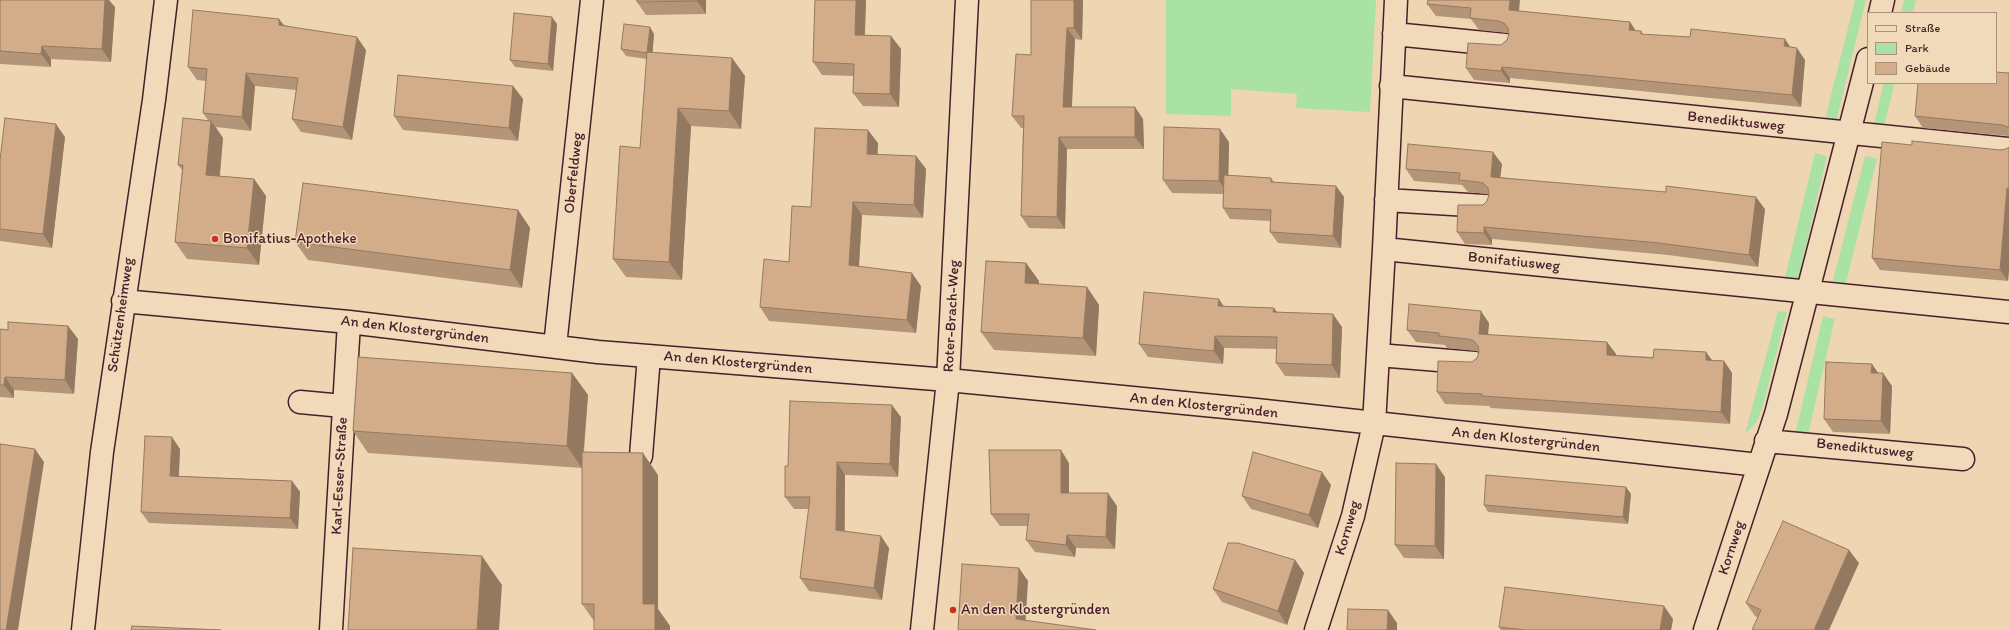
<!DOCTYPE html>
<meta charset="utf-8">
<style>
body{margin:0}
#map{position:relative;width:2009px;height:630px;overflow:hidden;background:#efd6b3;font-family:Itim,sans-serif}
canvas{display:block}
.legend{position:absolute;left:1867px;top:12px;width:130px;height:72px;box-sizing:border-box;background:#f1dab9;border:1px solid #ae8f80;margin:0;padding:5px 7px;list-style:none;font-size:12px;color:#4a1f2b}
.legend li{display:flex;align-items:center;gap:8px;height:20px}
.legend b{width:20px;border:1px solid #ae8f80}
</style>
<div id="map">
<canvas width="2009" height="630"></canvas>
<ul class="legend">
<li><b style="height:5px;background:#f1dab9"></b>Straße</li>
<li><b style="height:11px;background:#aae1a4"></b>Park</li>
<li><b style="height:11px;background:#d3ad8a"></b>Gebäude</li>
</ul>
</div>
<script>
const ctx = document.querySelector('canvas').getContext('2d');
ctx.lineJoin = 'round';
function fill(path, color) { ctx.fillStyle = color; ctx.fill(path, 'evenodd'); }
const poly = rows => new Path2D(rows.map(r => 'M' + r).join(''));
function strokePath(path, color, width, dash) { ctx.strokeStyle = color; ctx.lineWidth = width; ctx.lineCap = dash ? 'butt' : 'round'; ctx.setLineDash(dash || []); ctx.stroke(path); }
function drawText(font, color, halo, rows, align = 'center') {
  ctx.font = font + ' Itim,sans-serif'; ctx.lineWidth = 3; ctx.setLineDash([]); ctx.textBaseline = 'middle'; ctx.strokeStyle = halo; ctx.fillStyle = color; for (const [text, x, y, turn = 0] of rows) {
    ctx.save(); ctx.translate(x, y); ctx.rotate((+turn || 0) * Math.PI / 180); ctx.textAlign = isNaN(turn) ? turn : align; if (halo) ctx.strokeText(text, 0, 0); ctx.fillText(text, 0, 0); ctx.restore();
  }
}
const green = poly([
 [1166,0,1376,0,1370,112,1296,108,1297,94,1231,89,1231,116,1166,114],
 [1855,0,1866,0,1836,122,1825,119],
 [1904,0,1916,0,1913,13,1901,13],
 [1884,83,1895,83,1884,126,1874,124],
 [1815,153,1827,156,1798,280,1785,277],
 [1865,156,1877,159,1845,287,1832,284],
 [1778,311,1787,312,1762,409,1756,423,1745,434],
 [1823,316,1835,319,1808,434,1796,431]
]);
const minor = poly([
 [1880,13,1883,0],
 [1394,34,1505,45],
 [1391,86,2009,149],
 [1386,200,1485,206],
 [1384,249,2009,312],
 [123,301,349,322,598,352,948,380,1256,410,1759,465],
 [555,346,592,0],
 [1378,355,1475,363],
 [300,402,343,406],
 [1766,441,1963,459],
 [641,456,649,356],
 [83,630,102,452,154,100,166,0],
 [331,630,349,322],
 [922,630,948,380,967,0],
 [1316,630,1353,516,1374,424,1384,249,1396,0],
 [1705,630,1776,414,1868,59]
]);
const wall = poly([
 [0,0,115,7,111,62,51,59,51,67,0,64],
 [706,0,706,14,646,15,637,2],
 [866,0,865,36,891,36,901,49,899,107,863,106,853,93,854,76,822,75,813,62],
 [1083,0,1082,40,1075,39,1072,107,1143,119,1144,149,1067,149,1065,229,1029,228,1021,216,1023,128,1021,128,1012,116,1031,55],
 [1427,4,1519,11,1630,22,1636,31,1641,31,1643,34,1791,47,1805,60,1801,107,1510,78,1510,83,1474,80,1466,68,1501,45,1507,40,1509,34,1507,33,1479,30,1471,19,1436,16],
 [279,19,284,25,366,50,352,140,301,132,292,119,296,90,255,86,251,131,216,127,223,138,220,176,254,179,266,196,259,265,187,259,175,242,182,170,178,165,208,120,203,113,206,81,197,80,188,67],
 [557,24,553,71,515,67,510,60],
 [654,34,652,53,732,58,745,76,741,129,691,126,682,280,626,277,613,259,640,148,647,59,626,56,621,49],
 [2009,73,2009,136,1923,128,1915,116],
 [513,86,523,99,518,141,403,130,394,116],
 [65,137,52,248,0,241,0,160],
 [1229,142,1228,175,1271,178,1274,182,1336,186,1344,197,1341,248,1278,243,1270,232,1271,221,1230,219,1223,208,1223,194,1172,193,1163,180],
 [878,143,877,155,916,156,926,169,923,218,862,215,859,267,921,286,916,333,769,321,760,307,789,262,811,207],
 [1912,145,2000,150,2006,149,2009,147,2009,269,2008,281,1880,270,1872,258],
 [1502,164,1500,177,1765,209,1758,267,1668,255,1492,239,1492,245,1465,244,1457,232,1487,201,1489,195,1486,194,1468,192,1462,185,1414,181,1406,169],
 [518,210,530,228,522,288,308,260,295,242],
 [1026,263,1039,281,1039,284,1087,287,1099,305,1096,356,994,350,981,332],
 [1224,306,1274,308,1277,312,1342,327,1340,378,1285,376,1276,363,1276,349,1224,348,1223,364,1148,357,1139,344],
 [1489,323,1488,335,1607,342,1616,354,1616,355,1724,361,1732,373,1730,424,1491,408,1489,406,1445,404,1437,392,1477,358,1479,352,1476,351,1447,348,1445,345,1416,342,1407,330],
 [68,326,78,339,74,394,14,390,14,398,0,397,0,329,8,330],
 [572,373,588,395,584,452,658,475,658,609,670,626,670,630,594,630,594,621,582,604,582,468,368,453,353,431],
 [1878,373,1892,386,1890,434,1833,432,1824,419],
 [901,417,898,477,845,475,845,531,889,548,882,600,809,591,800,578,809,509,794,509,785,497,788,466],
 [180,449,179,476,292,481,300,492,298,529,149,523,141,512],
 [1069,463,1069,493,1117,506,1115,549,1076,548,1075,557,1035,552,1026,540,1028,526,1000,526,991,514],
 [1445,477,1444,559,1404,558,1395,545],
 [1331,485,1318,528,1251,509,1242,496],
 [1631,494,1628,524,1488,512,1484,505],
 [1295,560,1304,573,1287,625,1222,602,1213,589],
 [1859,563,1757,617,1755,616,1746,603],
 [1673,619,1671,630,1501,630,1499,627]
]);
const shadedWall = poly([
 [105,0,109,0,115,7,111,62,102,49],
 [697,0,706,0,706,14,697,1],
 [856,0,866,0,864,49,855,35],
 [1074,0,1083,0,1082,40,1074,28],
 [1510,0,1520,0,1518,22,1509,10],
 [552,17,557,24,553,71,548,64],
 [279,19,288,32,279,25],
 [1630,22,1638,34,1629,30],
 [650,27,654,34,652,60,647,53],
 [1067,28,1075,39,1071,119,1063,107],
 [891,36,901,49,899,107,890,94],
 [357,37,366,50,352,140,343,127],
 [1785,39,1793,51,1784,46],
 [42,46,51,59,51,67,41,54],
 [1797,48,1805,60,1801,107,1792,95],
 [732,58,745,76,741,129,729,111],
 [1502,67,1510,78,1510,83,1501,71],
 [246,73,255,86,251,131,242,117],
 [513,86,523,99,518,141,509,128],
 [1135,107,1143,119,1144,149,1135,137],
 [678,108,691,126,682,280,669,262],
 [211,121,223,138,218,192,206,175],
 [56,124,65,137,52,248,43,234],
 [1220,129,1229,142,1228,194,1219,181],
 [868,130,878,143,877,168,867,154],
 [1059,137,1067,149,1065,229,1057,217],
 [1493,152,1502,164,1499,188,1491,177],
 [916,156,926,169,923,218,914,205],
 [254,179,266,196,259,265,247,248],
 [1336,186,1344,197,1341,248,1333,236],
 [2007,188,2009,190,2009,269,2008,281,2000,270],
 [1756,197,1765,209,1758,267,1749,255],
 [853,202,862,215,858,279,849,265],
 [518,210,530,228,522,288,510,270],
 [1484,227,1492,239,1492,245,1484,233],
 [1026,263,1039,281,1037,301,1025,283],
 [912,273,921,286,916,333,907,320],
 [1087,287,1099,305,1096,356,1083,338],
 [1219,299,1227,311,1218,306],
 [1274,308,1282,320,1273,312],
 [1481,311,1489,323,1487,346,1479,334],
 [1333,314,1342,327,1340,378,1332,365],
 [68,326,78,339,74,394,65,380],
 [1215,336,1224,348,1223,364,1214,351],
 [1607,342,1616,354,1615,367,1607,355],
 [1706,352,1715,364,1706,360],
 [1724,361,1732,373,1730,424,1721,412],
 [1872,364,1881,377,1871,373],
 [572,373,588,395,582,468,567,446],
 [1883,373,1892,386,1890,434,1881,421],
 [5,377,14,390,14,398,4,385],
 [892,405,901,417,898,477,890,464],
 [172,437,180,449,178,487,170,476],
 [35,449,44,462,18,630,6,630],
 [1061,450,1069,463,1069,505,1061,493],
 [643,453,658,475,658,609,670,626,670,630,655,630,643,604],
 [837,462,845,475,844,542,836,530],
 [1436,464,1445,477,1444,559,1435,546],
 [1322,472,1331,485,1318,528,1309,515],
 [292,481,300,492,298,529,290,518],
 [1626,487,1631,494,1628,524,1623,517],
 [1108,493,1117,506,1115,549,1106,537],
 [1067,535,1076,548,1075,557,1066,545],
 [881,536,889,548,882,600,874,588],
 [1849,550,1859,563,1829,630,1814,630],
 [482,556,502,585,499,630,477,630],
 [1295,560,1304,573,1287,625,1278,611],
 [1019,568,1028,581,1025,630,1016,619],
 [1664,606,1673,619,1671,630,1660,630],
 [1388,610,1397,623,1397,630,1387,630]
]);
const building = poly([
 [0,0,105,0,102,49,42,46,41,54,0,51,0,0],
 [637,0,697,0,697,1,637,2,637,0],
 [815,0,856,0,855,35,891,36,890,94,853,93,854,64,813,62,815,0],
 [1031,0,1074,0,1074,28,1067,28,1063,107,1135,107,1135,137,1059,137,1057,217,1021,216,1024,116,1012,116,1016,54,1031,55,1031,0],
 [1428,0,1510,0,1509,10,1630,22,1629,30,1641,31,1641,34,1690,37,1691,29,1785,39,1784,46,1797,48,1792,95,1502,67,1501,71,1466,68,1468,43,1501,45,1507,40,1509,34,1508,28,1504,23,1498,21,1470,18,1471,8,1427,4,1428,0],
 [193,10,279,19,279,25,357,37,343,127,292,119,298,78,246,73,242,117,203,113,207,69,188,67,193,10],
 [514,13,552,17,548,64,510,60,514,13],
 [624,24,650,27,647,53,621,49,624,24],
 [647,52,732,58,729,111,678,108,669,262,613,259,620,146,640,148,647,52],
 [1996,72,2009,73,2009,128,2008,127,2002,125,1915,116,1918,83,1996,83,1996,72],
 [398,75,513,86,509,128,394,116,398,75],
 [5,118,56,124,43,234,0,229,0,160,5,118],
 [183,118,211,121,206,175,254,179,247,248,175,242,183,165,178,165,183,118],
 [1164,127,1220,129,1219,181,1163,180,1164,127],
 [815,128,868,130,867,154,916,156,914,205,853,202,849,265,912,273,907,320,760,307,764,259,789,262,792,206,811,207,815,128],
 [1912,141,2000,150,2006,149,2009,147,2009,188,2007,188,2000,270,1872,258,1882,142,1912,145,1912,141],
 [1408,144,1493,152,1491,177,1666,192,1666,186,1756,197,1749,255,1659,243,1484,227,1484,233,1457,232,1458,205,1483,205,1487,201,1489,195,1488,188,1483,183,1478,182,1459,180,1460,173,1406,169,1408,144],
 [1224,175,1271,178,1271,182,1336,186,1333,236,1270,232,1271,210,1223,208,1224,175],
 [303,183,518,210,510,270,295,242,303,183],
 [986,261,1026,263,1025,283,1087,287,1083,338,981,332,986,261],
 [1144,292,1219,299,1218,306,1274,308,1273,312,1333,314,1332,365,1276,363,1277,337,1215,336,1214,351,1139,344,1144,292],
 [1409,304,1481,311,1479,334,1607,342,1607,355,1653,358,1654,349,1706,352,1706,360,1724,361,1721,412,1482,396,1482,394,1437,392,1438,361,1472,362,1477,358,1479,352,1478,346,1474,341,1468,339,1439,336,1439,333,1407,330,1409,304],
 [8,322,68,326,65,380,5,377,4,385,0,385,0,329,8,330,8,322],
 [358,357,572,373,567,446,353,431,358,357],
 [1826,362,1872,364,1871,373,1883,373,1881,421,1824,419,1826,362],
 [790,401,892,405,890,464,837,462,836,530,881,536,874,588,800,578,810,497,785,497,785,466,788,466,790,401],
 [145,436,172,437,170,476,292,481,290,518,141,512,145,436],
 [0,444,35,449,6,630,0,630,0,444],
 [989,450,1061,450,1061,493,1108,493,1106,537,1067,535,1066,545,1026,540,1029,514,991,514,989,450],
 [582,452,643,453,643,604,655,604,655,630,594,630,594,604,582,604,582,452],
 [1253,452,1322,472,1309,515,1242,496,1253,452],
 [1396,463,1436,464,1435,546,1395,545,1396,463],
 [1486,475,1626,487,1623,517,1484,505,1486,475],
 [1783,521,1849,550,1814,630,1752,630,1761,610,1746,603,1783,521],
 [1228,543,1238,543,1295,560,1278,611,1213,589,1228,543],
 [353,548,482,556,477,630,348,630,353,548],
 [962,564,1019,568,1016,619,1096,630,958,630,962,564],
 [1505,587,1664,606,1660,630,1525,630,1499,627,1505,587],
 [1348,609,1388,610,1387,630,1347,630,1348,609],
 [132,626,221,630,131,630,132,626]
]);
const markers = [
 [215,239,4,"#c8321e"],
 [953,610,4,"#c8321e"]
];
const streetNames = [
 ["Benediktusweg",1736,122,6],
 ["Oberfeldweg",574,173,-84],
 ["Bonifatiusweg",1514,262,6],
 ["Schützenheimweg",121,315,-82],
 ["Roter-Brach-Weg",952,316,-87],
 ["An den Klostergründen",415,330,7],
 ["An den Klostergründen",738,363,5],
 ["An den Klostergründen",1204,406,6],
 ["An den Klostergründen",1526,440,6],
 ["Benediktusweg",1865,449,6],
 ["Karl-Esser-Straße",340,476,-87],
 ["Kornweg",1348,528,-74],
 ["Kornweg",1732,548,-72]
];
const poiNames = [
 ["Bonifatius-Apotheke",223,239],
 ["An den Klostergründen",961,610]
];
fill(green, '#aae1a4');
strokePath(minor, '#4a1f2b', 25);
strokePath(minor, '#f1dab9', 22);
fill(wall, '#b59577');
fill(shadedWall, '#947961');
fill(building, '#d3ad8a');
strokePath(building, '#947961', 1);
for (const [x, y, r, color] of markers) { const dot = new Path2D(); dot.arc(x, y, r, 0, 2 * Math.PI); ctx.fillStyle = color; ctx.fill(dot); strokePath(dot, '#f1dab9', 1.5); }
drawText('15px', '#4a1f2b', '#f1dab9', streetNames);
drawText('15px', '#4a1f2b', '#f1dab9', poiNames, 'left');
</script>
